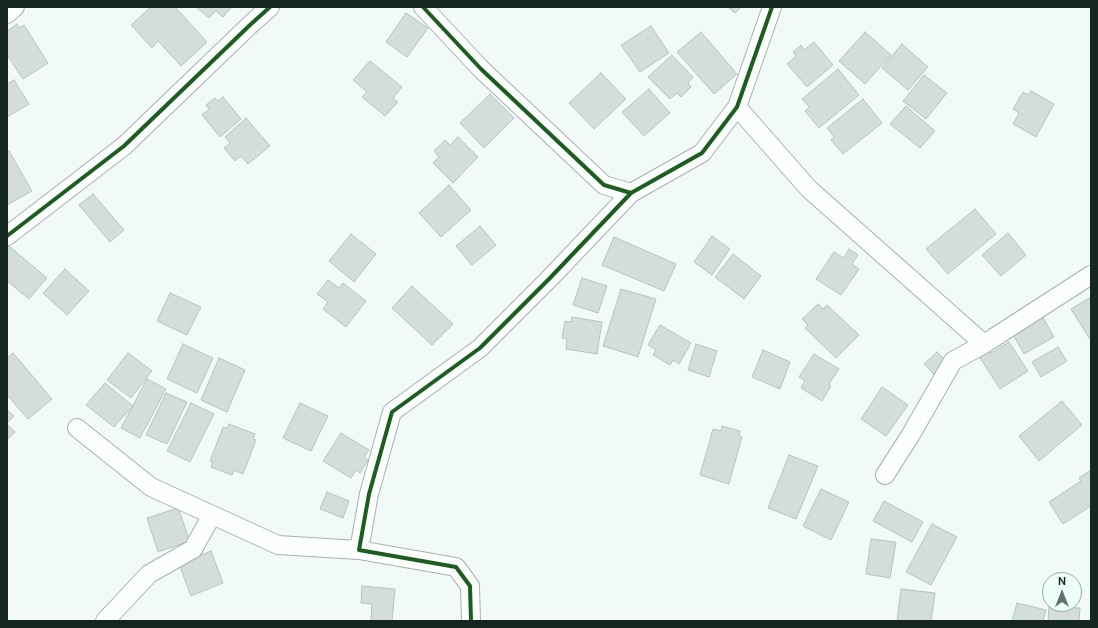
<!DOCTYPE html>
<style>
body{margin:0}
#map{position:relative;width:1098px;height:628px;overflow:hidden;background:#f2faf8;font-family:"DM Sans",sans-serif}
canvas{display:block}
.frame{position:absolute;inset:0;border:8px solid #162622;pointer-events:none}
.north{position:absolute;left:1042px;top:572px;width:40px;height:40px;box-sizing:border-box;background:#eefefa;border:1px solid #98a8a4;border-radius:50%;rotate:0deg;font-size:11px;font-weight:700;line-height:16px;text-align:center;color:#162622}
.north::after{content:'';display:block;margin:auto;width:14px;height:18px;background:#63706d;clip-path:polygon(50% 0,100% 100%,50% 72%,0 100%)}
</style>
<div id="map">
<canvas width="1098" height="628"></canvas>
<div class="frame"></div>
<div class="north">N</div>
</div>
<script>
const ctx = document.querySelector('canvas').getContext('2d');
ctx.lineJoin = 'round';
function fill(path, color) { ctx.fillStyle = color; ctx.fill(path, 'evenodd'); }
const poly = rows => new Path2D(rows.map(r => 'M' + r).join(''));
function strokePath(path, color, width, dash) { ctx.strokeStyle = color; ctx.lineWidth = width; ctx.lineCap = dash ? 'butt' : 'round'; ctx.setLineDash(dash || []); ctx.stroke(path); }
const building = poly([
 [151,7,175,7,207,42,181,66,158,41,152,48,131,25,151,7],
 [196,7,232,7,223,17,216,11,209,18,196,7],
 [728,7,741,7,735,13,728,7],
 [406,13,428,28,407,57,386,42,406,13],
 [17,24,19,28,24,25,48,63,23,79,7,55,7,31,17,24],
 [651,26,669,53,640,72,621,45,651,26],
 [701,32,737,74,714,94,677,52,701,32],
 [865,32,891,55,865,84,839,61,865,32],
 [814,42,833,65,807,87,787,64,796,56,793,52,801,45,804,50,814,42],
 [902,44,928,67,908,90,882,68,902,44],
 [672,55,693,77,688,83,691,87,681,97,677,93,670,99,648,77,672,55],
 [370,61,402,87,393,98,398,102,385,116,362,97,367,92,353,80,370,61],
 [838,69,859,95,819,128,805,111,809,107,802,99,838,69],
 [601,73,626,99,594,129,569,103,601,73],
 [924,75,947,93,926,119,903,101,924,75],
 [14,80,29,104,7,117,7,84,14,80],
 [649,89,670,113,644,136,622,112,649,89],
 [1031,91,1054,104,1036,137,1013,124,1019,113,1013,109,1023,92,1029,95,1031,91],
 [490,94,514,118,484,148,460,123,490,94],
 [223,97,241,119,220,137,202,115,209,109,206,105,215,98,218,101,223,97],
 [863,99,882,123,843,154,831,140,834,137,827,128,863,99],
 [906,106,935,131,920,148,890,124,906,106],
 [246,118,270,146,248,164,241,156,235,161,224,148,230,143,225,137,246,118],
 [458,137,478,157,453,183,433,163,439,157,434,151,445,140,450,145,458,137],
 [9,151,32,191,7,205,7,153,9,151],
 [449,185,471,210,441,237,419,213,449,185],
 [93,194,124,230,110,242,79,205,93,194],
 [975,209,996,234,948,274,926,249,975,209],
 [480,226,496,245,472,265,456,246,480,226],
 [1008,233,1026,255,1001,276,982,255,1008,233],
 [351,234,376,254,354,282,329,261,351,234],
 [712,236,730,249,712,275,694,262,712,236],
 [614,237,676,264,664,291,602,265,614,237],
 [9,246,47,278,29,299,7,281,7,248,9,246],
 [849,249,858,255,852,264,859,269,841,295,816,279,834,252,844,258,849,249],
 [733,254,761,276,744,299,715,277,733,254],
 [65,269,89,291,67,315,43,293,65,269],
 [582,278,607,286,598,313,573,305,582,278],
 [328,280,339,288,343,283,366,301,346,327,323,309,328,302,317,294,328,280],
 [412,286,453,324,432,345,392,308,412,286],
 [621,289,656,299,638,357,603,346,621,289],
 [170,293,201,307,187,335,157,321,170,293],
 [1091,297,1091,337,1089,338,1071,309,1091,297],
 [818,304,823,309,827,305,859,335,836,358,805,328,808,325,802,319,818,304],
 [1041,314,1054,337,1024,354,1011,331,1041,314],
 [572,317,602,322,597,354,566,349,567,339,562,338,565,321,571,322,572,317],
 [660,325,691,343,679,364,673,360,670,365,653,355,656,350,648,345,660,325],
 [1009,342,1028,371,1000,389,975,350,985,344,991,353,1009,342],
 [183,344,213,358,197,393,167,379,183,344],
 [696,344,717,351,709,377,688,370,696,344],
 [1058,347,1067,361,1041,377,1032,362,1058,347],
 [763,350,790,362,780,389,752,377,763,350],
 [937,352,949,364,937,377,924,364,937,352],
 [13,353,52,399,28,419,7,395,7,358,13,353],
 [128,353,152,371,131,398,107,380,128,353],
 [814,354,839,369,829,384,831,386,822,401,801,388,805,381,799,377,814,354],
 [219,358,245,370,227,412,201,400,219,358],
 [147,379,166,389,140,438,121,428,147,379],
 [105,383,133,406,114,427,86,405,105,383],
 [882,387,908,405,886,436,861,419,882,387],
 [166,393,187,402,167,444,146,435,166,393],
 [1062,401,1082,425,1039,461,1019,436,1062,401],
 [191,403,214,414,190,462,167,451,191,403],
 [300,403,328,416,311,451,283,438,300,403],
 [7,410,14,416,7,423,7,410],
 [7,424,15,432,7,440,7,424],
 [229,424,255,434,253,439,256,440,243,474,234,470,232,475,211,467,213,462,210,461,223,427,227,428,229,424],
 [722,426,740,431,739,436,742,437,729,484,700,475,713,429,721,431,722,426],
 [341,433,369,450,364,457,368,460,360,473,356,470,351,478,323,461,341,433],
 [789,455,818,466,796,519,768,508,789,455],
 [1091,470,1091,506,1063,524,1049,502,1081,481,1079,478,1091,470],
 [821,489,849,502,831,540,803,526,821,489],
 [327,492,349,501,343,518,320,509,327,492],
 [884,501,923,522,912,542,873,521,884,501],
 [178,508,190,541,158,552,147,518,178,508],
 [932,524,957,537,931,585,906,572,932,524],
 [871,539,896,542,890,578,866,574,871,539],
 [211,551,223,583,191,596,179,564,211,551],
 [362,586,395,589,392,621,371,621,372,604,361,603,362,586],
 [901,589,935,593,931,621,897,621,901,589],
 [1017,603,1046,610,1043,621,1012,621,1017,603],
 [1049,607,1080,608,1079,621,1048,621,1049,607]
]);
const street = poly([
 [423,7,481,69,604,185,631,193,702,153,737,107,772,7],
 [7,14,15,7],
 [737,107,809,189,984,344],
 [7,236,124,146,250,25,270,7],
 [77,428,151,487,278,545,359,550],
 [885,475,910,436,953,361,984,344,1091,275],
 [105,621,149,574,193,549,212,515],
 [471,621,470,586,456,567,359,550,369,494,392,412,480,348,549,279,631,193]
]);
const cycleway = poly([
 [423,7,481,69,604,185,631,193,702,153,737,107,772,7],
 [7,236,124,146,250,25,270,7],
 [471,621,470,586,456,567,359,550,369,494,392,412,480,348,549,279,631,193]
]);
fill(building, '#d3dedb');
strokePath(building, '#b7c2bf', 1);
strokePath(street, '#a7b1af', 20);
strokePath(street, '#fdfefe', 18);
strokePath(cycleway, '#1b5e20', 4);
</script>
